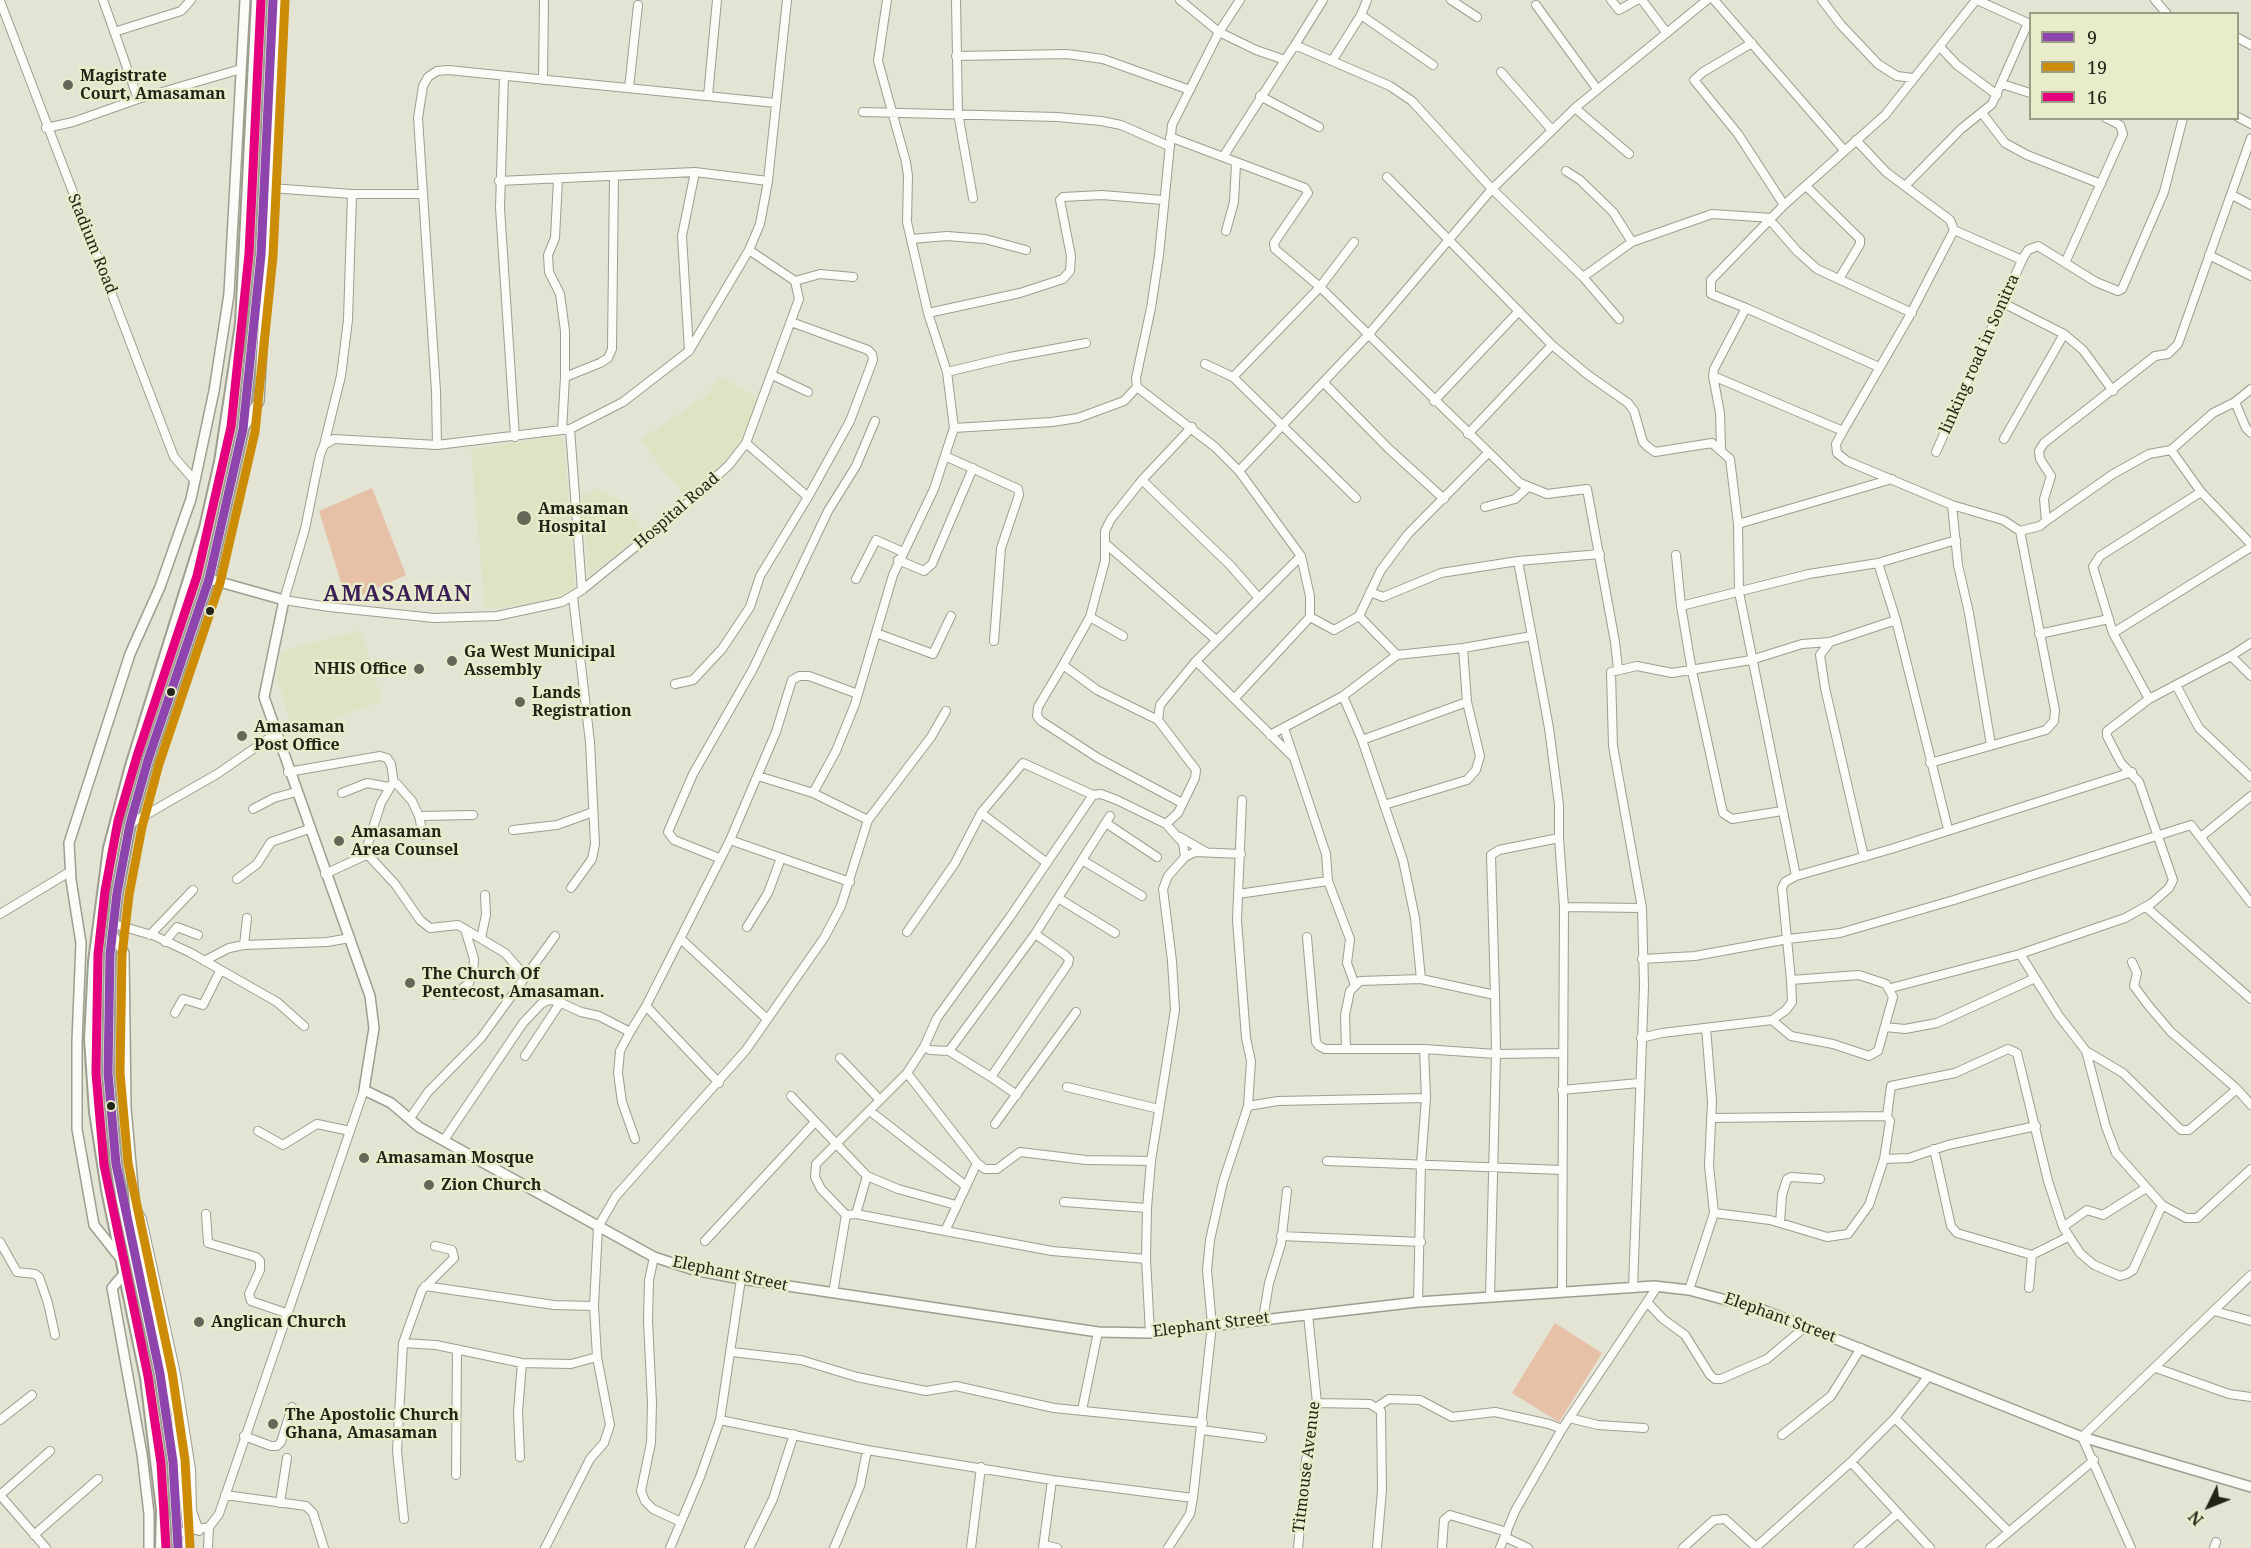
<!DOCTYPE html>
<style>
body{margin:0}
#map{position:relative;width:2251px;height:1548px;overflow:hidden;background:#e3e4d3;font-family:"Noto Serif",serif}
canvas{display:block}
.legend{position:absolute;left:2029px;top:12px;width:210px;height:108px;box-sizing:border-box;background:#e9eccb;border:2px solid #9a9c83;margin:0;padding:8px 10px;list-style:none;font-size:18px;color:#232418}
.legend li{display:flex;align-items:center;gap:12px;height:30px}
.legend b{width:30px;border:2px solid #9a9c83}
.north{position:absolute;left:2179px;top:1476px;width:60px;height:60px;-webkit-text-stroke:4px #e9eccb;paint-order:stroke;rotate:227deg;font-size:16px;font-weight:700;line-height:24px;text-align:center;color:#232418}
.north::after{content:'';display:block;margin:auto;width:21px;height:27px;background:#232418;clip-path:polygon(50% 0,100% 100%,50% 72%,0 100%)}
</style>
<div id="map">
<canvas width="2251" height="1548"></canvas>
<ul class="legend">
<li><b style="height:8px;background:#8e44ad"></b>9</li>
<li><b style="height:8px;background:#cd8c05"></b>19</li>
<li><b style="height:8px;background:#e5007d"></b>16</li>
</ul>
<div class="north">N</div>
</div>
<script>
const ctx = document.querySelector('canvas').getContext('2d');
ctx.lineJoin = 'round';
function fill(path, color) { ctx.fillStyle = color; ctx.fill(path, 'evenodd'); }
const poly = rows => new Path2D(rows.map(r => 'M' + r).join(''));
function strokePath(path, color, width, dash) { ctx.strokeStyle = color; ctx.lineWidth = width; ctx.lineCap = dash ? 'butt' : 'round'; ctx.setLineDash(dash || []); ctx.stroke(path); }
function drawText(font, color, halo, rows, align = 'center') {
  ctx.font = font + ' "Noto Serif",serif'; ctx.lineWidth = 5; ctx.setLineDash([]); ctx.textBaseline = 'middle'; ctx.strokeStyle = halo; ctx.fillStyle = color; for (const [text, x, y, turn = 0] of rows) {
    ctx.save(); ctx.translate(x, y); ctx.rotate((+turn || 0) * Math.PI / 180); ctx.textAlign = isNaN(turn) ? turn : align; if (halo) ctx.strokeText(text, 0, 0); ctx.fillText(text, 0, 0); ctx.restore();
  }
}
const built = poly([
 [720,376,760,399,732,461,687,499,640,440,708,394],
 [559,436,564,442,575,588,551,601,485,609,471,449],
 [598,488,619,500,645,531,590,575,580,497],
 [361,630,382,701,293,733,277,677,282,651]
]);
const green = poly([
 [372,488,406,575,347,602,319,511],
 [1555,1323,1602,1353,1559,1422,1512,1393]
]);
const minor = poly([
 [103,0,138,99],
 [956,0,958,113,973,198],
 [1180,0,1219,32,1256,50,1285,60,1295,45,1390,86,1412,101,1492,189,1583,277,1632,242,1712,214,1772,218],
 [1451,0,1477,17],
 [1611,0,1619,10,1637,0],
 [1642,0,1666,32],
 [1714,0,1844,150],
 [1822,0,1841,25,1878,64,1897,76,1913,78],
 [1977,0,2030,24],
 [2155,0,2167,14],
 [0,1,174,457,195,481],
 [1536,5,1597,89],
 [1361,15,1433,65],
 [114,32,181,11,191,0],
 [2238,38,2251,45],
 [1752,43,1703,72,1694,80,1738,134,1784,205],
 [1295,45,1323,0],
 [1940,47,1957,65,1997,95],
 [956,56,1067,54,1103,59,1190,90],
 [1285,60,1223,157,1305,188,1308,193,1274,243,1275,249,1320,287,1354,242],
 [1332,61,1361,15,1367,0],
 [1501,72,1551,129],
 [504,76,500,208,515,437],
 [543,80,544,0],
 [2002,84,2030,93],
 [629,88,638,5],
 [708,96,717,0],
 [1260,96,1319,127],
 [1575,108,1629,154],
 [863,112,1057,117,1101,121,1121,125,1169,146],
 [1982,113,2005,143,2027,155,2101,184],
 [2238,117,2251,124],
 [46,128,73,122,138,99,241,69],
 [1170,137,1223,157],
 [1856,140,1886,172,1950,220,1954,230,1909,317,1843,431,1836,444,1837,453,1847,461,1952,505,2003,520,2020,531,2040,526,2046,521,2044,499,2051,476,2040,459,2039,451,2044,443,2155,356,2168,354,2178,344,2251,138],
 [1566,171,1580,180,1613,212,1632,242],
 [1387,177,1552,345,1588,375,1628,403,1634,411,1643,442,1648,447,1655,452,1712,443,1730,459,1738,524,1739,592,1796,876],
 [558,179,555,238,548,255,549,272,560,294,565,331,565,377],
 [499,181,695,172,768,181],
 [1905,186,1961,129,1992,104,2028,23],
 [1807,187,1860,239,1860,244,1839,279],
 [271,188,352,194,421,194],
 [352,194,348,320,341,376,324,445,320,455,305,529,284,600,329,607,434,618,497,616,562,602,582,590,671,518,729,465,746,443,799,299,795,281,749,250],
 [2232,195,2251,205],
 [1770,220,1797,251,1817,269,1912,313],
 [1954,230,2022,260,2028,250,2038,246,2096,282,2118,291,2122,289,2164,192,2183,118],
 [1226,231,1234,202,1236,164],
 [911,239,947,236,985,239,1026,250],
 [2209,255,2251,276],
 [2065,263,2123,134,2120,125,2106,118],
 [1583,277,1619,319],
 [795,281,820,274,853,277],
 [2003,303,2064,334,2083,350,2113,391],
 [1746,308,1711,294,1711,280,1784,205,1885,115,1976,0],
 [928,313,1020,293,1063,279,1070,271,1071,256,1060,200,1063,197,1102,195,1163,200],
 [791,322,868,350,872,354,873,360,850,421,808,497],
 [689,351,682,236,695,172],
 [1205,364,1233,377,1356,498],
 [947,372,1010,357,1086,343],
 [772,375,808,392],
 [1713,376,1720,413,1721,448],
 [1233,377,1320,287,1520,483,1547,494,1587,489,1615,642,1618,669],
 [1324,383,1389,449,1444,499],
 [1434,401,1519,311],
 [2235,402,2246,428,2251,433],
 [954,428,1052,422,1078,418,1124,401,1137,387],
 [570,429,582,590],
 [562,430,565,377,600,363,608,358,612,349,614,176],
 [1843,431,1713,376,1714,369,1746,308,1879,367],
 [1468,434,1552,345],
 [2004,439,2064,334],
 [324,445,334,439,437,445,570,429,623,402,689,351,749,250,760,224,768,181,787,0],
 [437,445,436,391,418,118,423,86,428,77,437,71,448,70,776,103],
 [2171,450,2201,492,2251,544],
 [1936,452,2023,258],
 [945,456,1018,489,1019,495,1001,548,994,641],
 [1239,471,1368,335,1492,189,1575,108,1707,0],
 [1142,480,1230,565,1258,597],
 [1952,505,1958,565,1969,613,1991,745],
 [1485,507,1515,499,1527,488],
 [2046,521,2113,474,2149,454,2171,450,2213,413,2235,402,2251,389],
 [1738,524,1892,479],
 [1106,544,1215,639],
 [1676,555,1681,606,1692,671,1723,813,1732,819,1782,811],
 [898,560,924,571,932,564,973,468],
 [1878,563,1896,620,1948,829],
 [856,579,876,540,903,552],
 [1370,592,1383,597,1441,573,1518,561],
 [1681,606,1809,574,1878,563,1956,540],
 [1090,617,1123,636],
 [1310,617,1334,630,1359,616],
 [876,633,933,654,951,616],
 [2113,633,2251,547],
 [2039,634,2109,619],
 [1830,642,1820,655,1825,688,1864,857],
 [1397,655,1359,616,1381,570,1408,534,1488,453],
 [2231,656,2251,676],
 [1196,661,1291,755],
 [1063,665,1038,707,1037,716,1041,721,1098,758,1182,803],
 [675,684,693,680,722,649,750,607,760,576,808,497,746,443],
 [2176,685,2199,728,2251,777],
 [1343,696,1362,740,1403,860,1415,918,1421,979],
 [1235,698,1310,617,1310,596,1301,556,1239,471,1215,447,1137,387,1136,378,1151,308,1159,255,1172,125,1219,32,1240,0],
 [2149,699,2113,633,2093,567,2100,556,2201,492],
 [1158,720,1160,705,1196,661,1301,556],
 [1270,735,1343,696,1397,655,1463,648,1532,636],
 [1362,740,1467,702],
 [1930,763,2046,730,2054,721,2055,710,2020,531],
 [288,772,380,756,387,758,391,764,394,784],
 [758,776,813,793,868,820],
 [342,793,367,783,389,787],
 [813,793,836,751,855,704,893,575,934,489,954,428,947,372,928,313,907,222,908,176,906,162,878,61,887,0],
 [1384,805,1467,780,1476,770,1480,756,1467,702,1463,648],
 [253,809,274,798,296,792],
 [981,813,1047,863],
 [419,816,473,815],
 [1106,823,1157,857],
 [130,824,217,774,275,734],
 [1166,824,1183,843,1185,857],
 [513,830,557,825,593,812],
 [2202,836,2251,796],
 [1180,837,1206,852],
 [730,840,850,882],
 [364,856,381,803,392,784,397,784,412,801,419,816,423,835],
 [719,858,674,840,668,832,693,774,753,669,828,511,856,466,875,421],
 [1082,860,1142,896],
 [325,874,364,856,369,856,395,884,420,920,430,928,458,925,505,953,526,977],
 [237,879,257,864,271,842,309,829],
 [1328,881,1350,939,1347,963,1355,985],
 [571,888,592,859,595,844,590,742,573,597],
 [1238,894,1328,881,1326,854,1284,728],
 [1058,898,1115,933],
 [1564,907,1642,908],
 [2146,907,2251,999],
 [0,914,71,871],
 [114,924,155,936,191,953,277,1002,304,1026],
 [747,927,768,893,781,858],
 [907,932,955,863,981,813,1023,763,1093,795,1101,794,1117,800,1166,824,1178,813,1195,778,1196,770,1158,720,1097,690,1063,665,1090,617,1105,561,1105,531,1111,519,1142,480,1192,427],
 [150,935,193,890],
 [1307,937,1316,1042,1319,1046,1325,1049,1424,1049,1496,1054,1562,1053],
 [481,938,486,915,485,895],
 [681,939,767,1019],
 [165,942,177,927,198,935],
 [244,945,247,918],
 [2020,954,2059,1016,2086,1051,2106,1127,2116,1153,2162,1205,2186,1218,2197,1218,2251,1169],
 [1642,959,1695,956,1788,939,1840,933,1954,900,2191,825,2251,903],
 [204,961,229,948,244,945,327,942,350,938],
 [2132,962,2137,973,2134,986,2148,1005,2171,1032,2237,1089,2251,1105],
 [1891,988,2020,954,2125,918,2152,903,2169,888,2173,880,2139,782,2121,763,2107,736,2107,731,2149,699,2231,656,2251,643],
 [454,995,469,983,473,972,474,959,465,929],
 [1495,995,1491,855,1499,850,1559,838],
 [646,1006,719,1083],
 [175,1013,183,999,203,1005,220,971],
 [1772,1020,1791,1036,1833,1044,1869,1056,1878,1051,1893,997,1886,984,1859,975,1791,980],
 [1885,1027,1905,1029,1937,1023,2033,979],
 [630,1032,620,1051,618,1073,622,1102,635,1139],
 [1641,1038,1662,1033,1772,1020,1786,1010,1792,1002,1791,980,1782,888,1785,882,1796,876,1891,849,2132,772],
 [924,1047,937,1018,1010,917,1093,795],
 [1346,1049,1345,1015,1350,991,1360,981,1421,979,1495,995,1496,1054,1490,1297],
 [949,1051,1035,934,1110,816],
 [2086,1051,2123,1073,2181,1130,2189,1130,2237,1089],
 [525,1056,560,1003],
 [840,1058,880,1100],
 [907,1073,977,1163,985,1169,997,1169,1020,1152,1086,1160,1151,1161],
 [991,1077,1017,1095],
 [1067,1087,1159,1109],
 [1562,1090,1639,1083],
 [791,1096,867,1176,898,1189,956,1205],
 [1248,1106,1278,1101,1426,1098],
 [870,1111,966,1186],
 [410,1118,428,1092,481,1038,555,936],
 [1711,1118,1887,1116],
 [995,1124,1076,1012],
 [258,1131,283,1145,317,1124,350,1131],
 [444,1140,523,1023,541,1004,548,1000,557,1001,581,1012,599,1016,630,1032,646,1006,730,840,776,732,792,680,799,676,809,676,858,694],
 [1934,1149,1951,1226,1957,1233,2032,1255,2068,1237],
 [1884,1159,1909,1158,1948,1145,2036,1126],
 [1327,1161,1562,1170],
 [1064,1202,1147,1208],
 [135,1207,142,1219,176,1374,191,1469,192,1511,199,1531],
 [1714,1213,1770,1220,1827,1237,1848,1234,1869,1205,1884,1159,1890,1121,1887,1116,1891,1086,1955,1073,2008,1049,2017,1053,2048,1181,2063,1227,2080,1253,2094,1265,2120,1276,2127,1274,2133,1270,2162,1205],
 [206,1214,208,1243,256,1257,260,1261,260,1270,249,1294,251,1301,286,1313],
 [856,1214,867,1176],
 [846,1215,856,1214,945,1231,977,1163],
 [1780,1223,1782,1195,1787,1179,1791,1177,1820,1179],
 [2063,1227,2087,1210,2103,1215,2146,1188],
 [945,1231,1052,1251,1146,1259],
 [1281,1236,1421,1242],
 [705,1241,815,1122],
 [0,1242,17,1272,35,1274,39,1277,48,1303,55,1335],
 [654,1257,649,1280,648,1321,652,1403,651,1443,641,1491,645,1501,653,1509,681,1522],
 [425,1286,554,1305,594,1306],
 [1633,1288,1644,986,1642,908,1613,746,1611,672,1637,666,1672,673,1751,660,1802,644,1830,642,1896,620],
 [2029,1288,2032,1255],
 [1689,1290,1714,1213,1709,1166,1712,1101,1706,1028],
 [1562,1292,1564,907,1559,838,1559,805,1549,728,1518,561,1600,554],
 [833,1293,846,1215,821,1189,815,1177,816,1164,907,1073,924,1047,930,1050,949,1051,991,1077,1068,964,1069,959,1064,954,1035,934],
 [1418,1302,1421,1164,1426,1098,1424,1049],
 [1647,1302,1663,1319,1685,1335,1710,1375,1715,1379,1721,1379,1767,1359,1805,1327],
 [2214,1311,2251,1321],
 [1263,1319,1269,1283,1281,1244,1287,1191],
 [1150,1333,1146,1259,1147,1208,1151,1161,1175,1010,1172,961,1163,889,1168,876,1185,857,1195,852,1241,854],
 [403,1343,436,1345,522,1363,571,1364,597,1357],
 [732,1352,801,1360,857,1377,926,1391,956,1386,1054,1408,1203,1423],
 [2156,1368,2229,1394,2251,1397],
 [1317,1403,1370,1404,1381,1411,1382,1490,1377,1548],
 [1377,1407,1389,1399,1420,1400,1452,1417,1495,1412,1549,1424,1562,1429],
 [1082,1410,1098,1332],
 [1569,1418,1598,1425,1644,1428],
 [1895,1418,2008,1531],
 [0,1420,32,1395],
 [720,1420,867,1450,1052,1480,1193,1498],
 [1202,1430,1262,1438],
 [1782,1435,1831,1396,1861,1348],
 [244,1436,271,1446,277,1446,281,1442,292,1407],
 [520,1457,518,1412,522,1363],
 [1851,1462,1930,1548],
 [456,1475,457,1349],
 [225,1495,306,1506,313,1513,324,1548],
 [280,1503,287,1458],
 [404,1519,397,1451,403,1343,422,1290,454,1258,452,1250,435,1246],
 [178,1533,209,1527,219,1514,364,1090],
 [34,1535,98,1479],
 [1505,1537,1528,1548],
 [1044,1545,1057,1548],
 [46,1548,0,1495,50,1451],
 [208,1548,209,1527],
 [545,1548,590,1459,604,1443,610,1425,597,1357,594,1306,598,1227,616,1196,746,1050,824,938,841,906,868,820,931,737,946,711],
 [670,1548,700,1477,720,1420,741,1279],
 [749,1548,773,1499,794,1434],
 [834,1548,860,1486,867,1450],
 [971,1548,981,1467],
 [1043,1548,1052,1480],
 [1168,1548,1190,1514,1193,1498,1212,1325,1207,1270,1210,1240,1223,1182,1248,1106,1251,1061,1246,1038,1237,920,1242,800],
 [1298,1548,1306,1461,1317,1403,1308,1314],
 [1442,1548,1444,1520,1450,1515,1507,1532],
 [1500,1548,1515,1511,1562,1429,1657,1287],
 [1683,1548,1714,1520,1725,1519,1756,1547],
 [1755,1548,1851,1462,1895,1418,1928,1377],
 [1858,1548,1898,1513],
 [1990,1548,2094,1460],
 [2131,1548,2082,1437,2251,1275],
 [2214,1548,2216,1542]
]);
const major = poly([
 [244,427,259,401,282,0],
 [209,579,284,600,264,697,370,996,374,1028,364,1090,391,1103,419,1127,654,1257,694,1270,741,1279,1098,1332,1150,1333,1418,1302,1654,1286,1689,1290,1763,1310,2082,1437,2251,1487],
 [113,935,124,953,126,1108,136,1221,176,1413,188,1532,187,1548],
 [121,1259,94,1225,77,1129,77,1042,81,943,71,880,69,843,130,654,160,587,191,499,214,391,229,294,245,0],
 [124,1274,112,1288,142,1454,149,1514,149,1548]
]);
const highway = poly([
 [161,1548,162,1510,146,1378,107,1190,95,1112,90,1039,94,962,109,848,131,766,205,528,220,462,241,324,257,0],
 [178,1548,173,1462,160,1374,122,1201,116,1164,108,1073,110,954,117,893,130,824,148,760,209,579,243,429,261,255,273,0]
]);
const bus1 = poly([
 [178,1548,173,1462,160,1374,116,1164,108,1073,110,954,117,893,130,824,148,760,209,579,243,429,261,255,273,0]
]);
const bus2 = poly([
 [190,1547,185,1460,172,1372,128,1163,120,1073,122,955,129,895,142,827,159,764,220,583,255,432,273,256,285,1]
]);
const bus3 = poly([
 [166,1548,161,1463,148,1376,104,1165,96,1073,98,954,105,891,118,821,137,756,197,576,231,427,249,254,261,0]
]);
const markers = [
 [68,85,6,"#666759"],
 [524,518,8,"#666759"],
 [210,611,5,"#232418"],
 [452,661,6,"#666759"],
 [419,669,6,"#666759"],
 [171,692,5,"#232418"],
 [520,702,6,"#666759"],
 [242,736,6,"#666759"],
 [339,841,6,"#666759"],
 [410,983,6,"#666759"],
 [111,1106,5,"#232418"],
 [364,1158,6,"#666759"],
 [429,1185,6,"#666759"],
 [199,1322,6,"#666759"],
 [273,1424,6,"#666759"]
];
const poiNames = [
 ["Magistrate",80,76],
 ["Court, Amasaman",80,94],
 ["Amasaman",538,509],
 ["Hospital",538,527],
 ["Ga West Municipal",464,652],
 ["Assembly",464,670],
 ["NHIS Office",407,669,"right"],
 ["Lands",532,693],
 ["Registration",532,711],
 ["Amasaman",254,727],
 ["Post Office",254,745],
 ["Amasaman",351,832],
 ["Area Counsel",351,850],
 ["The Church Of",422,974],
 ["Pentecost, Amasaman.",422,992],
 ["Amasaman Mosque",376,1158],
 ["Zion Church",441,1185],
 ["Anglican Church",211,1322],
 ["The Apostolic Church",285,1415],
 ["Ghana, Amasaman",285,1433]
];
const streetNames = [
 ["Stadium Road",92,244,68],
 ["linking road in Sonitra",1980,354,-66],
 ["Hospital Road",677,511,-41],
 ["Elephant Street",730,1274,12],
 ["Elephant Street",1780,1318,20],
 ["Elephant Street",1211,1325,-7],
 ["Titmouse Avenue",1307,1467,-83]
];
const districtNames = [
 ["AMASAMAN",398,595]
];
fill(built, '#e0e2c4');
fill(green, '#e6c1a8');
strokePath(minor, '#9d9e90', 10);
strokePath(major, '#9d9e90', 12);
strokePath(highway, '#9d9e90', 14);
strokePath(minor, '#fbfbf8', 8);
strokePath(major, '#fbfbf8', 9);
strokePath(highway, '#fbfbf8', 10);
strokePath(bus1, '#8e44ad', 9);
strokePath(bus2, '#cd8c05', 9);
strokePath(bus3, '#e5007d', 9);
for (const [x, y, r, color] of markers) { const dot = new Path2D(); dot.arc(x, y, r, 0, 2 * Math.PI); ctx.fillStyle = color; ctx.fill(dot); strokePath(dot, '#e9eccb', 2); }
drawText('bold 16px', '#232418', '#e9eccb', poiNames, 'left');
drawText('16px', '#232418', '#e9eccb', streetNames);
ctx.letterSpacing = '1.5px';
drawText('bold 22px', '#3c1e56', '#e9eccb', districtNames);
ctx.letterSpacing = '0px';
</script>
